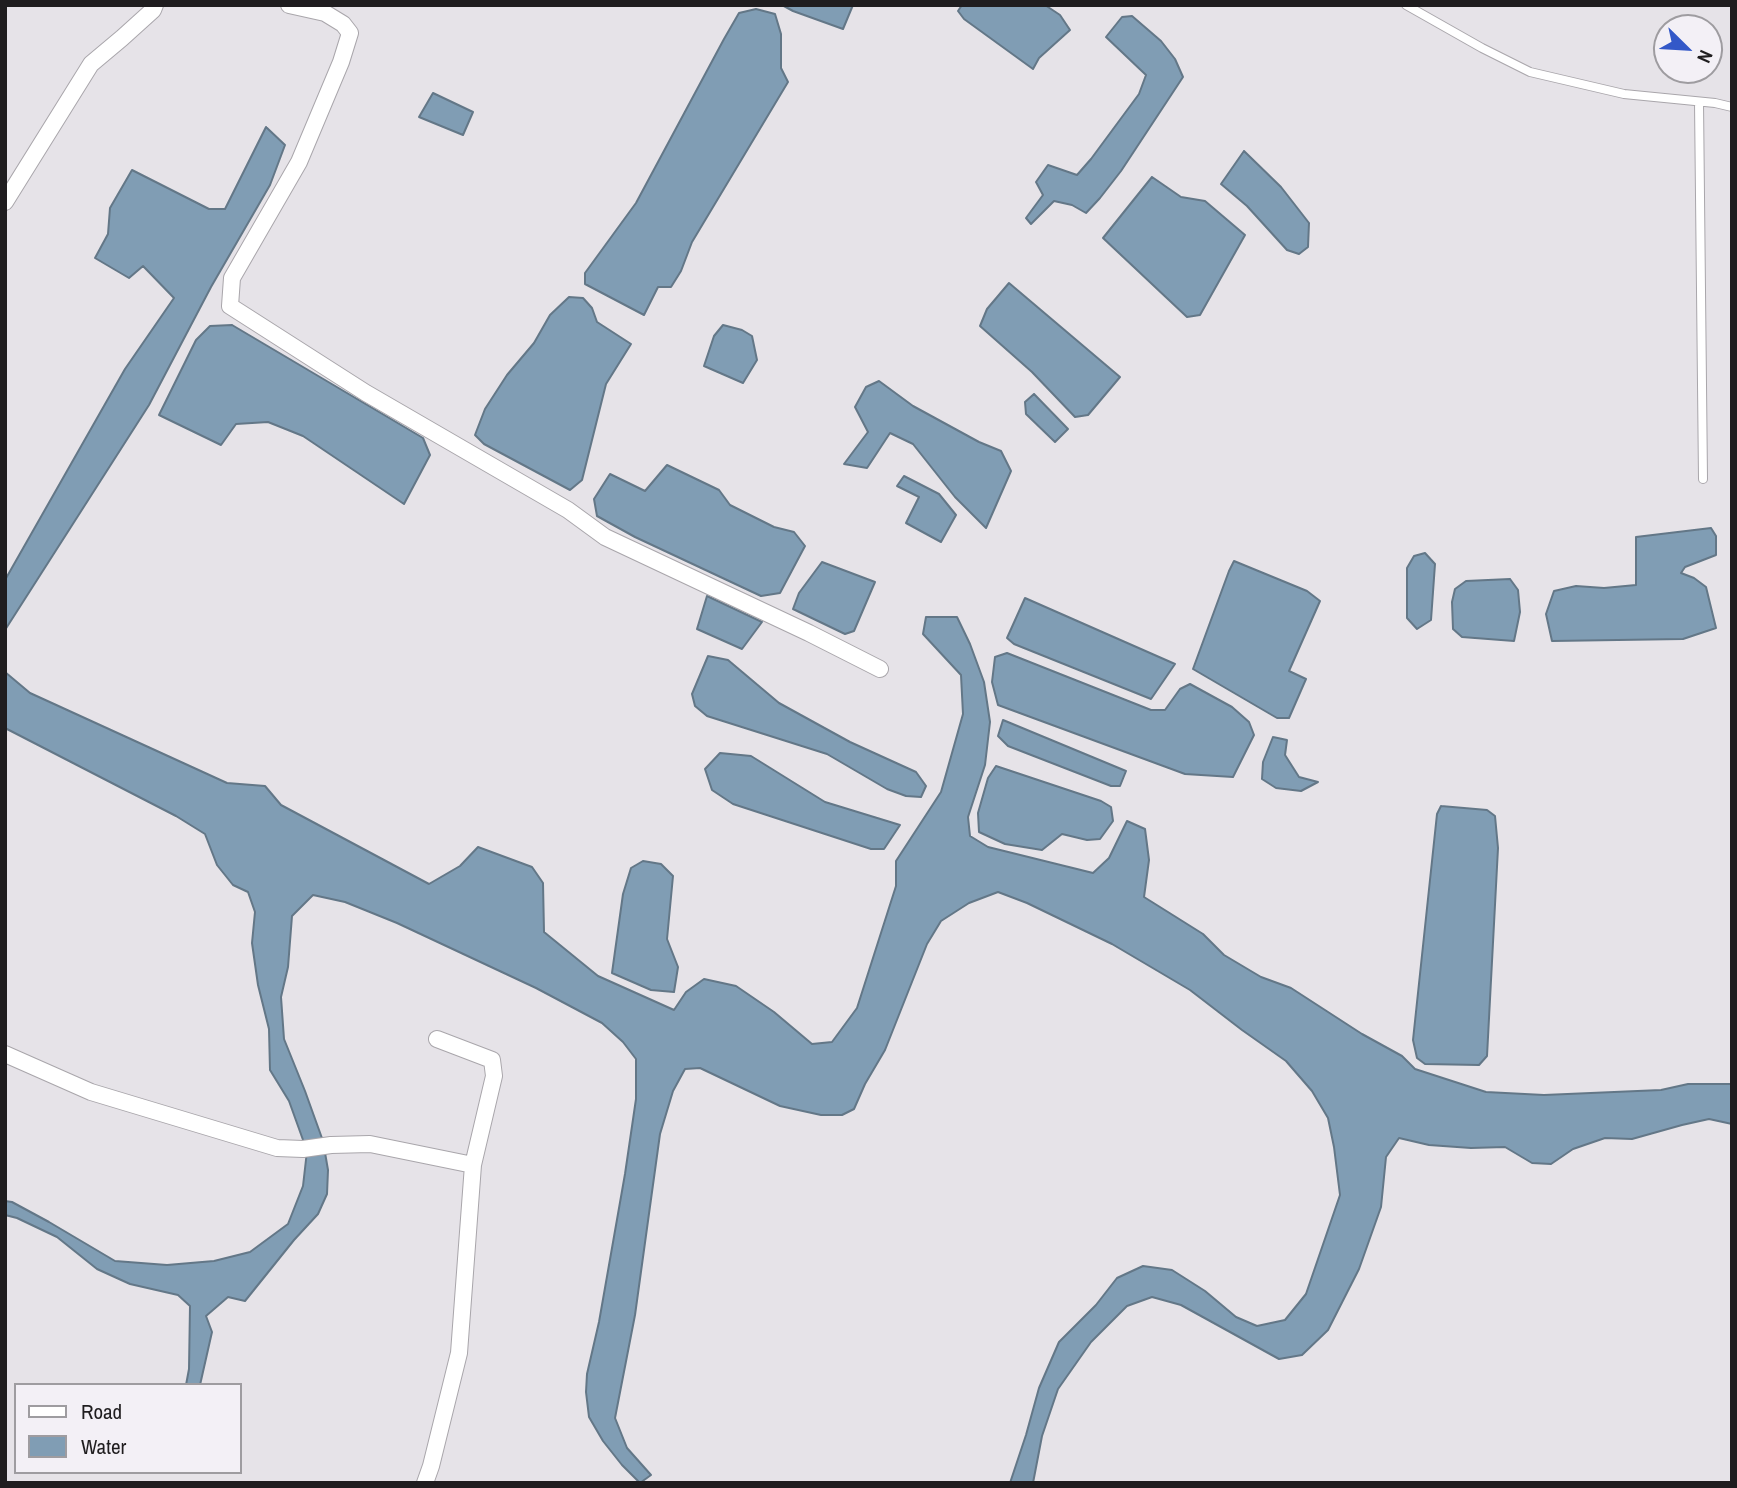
<!DOCTYPE html>
<style>
body{margin:0}
#map{position:relative;width:1737px;height:1488px;overflow:hidden;background:#e6e3e8;font-family:"Archivo Narrow",sans-serif}
canvas{display:block}
.frame{position:absolute;inset:0;border:7px solid #1f1d1f;pointer-events:none}
.legend{position:absolute;left:14px;top:1383px;width:228px;height:91px;box-sizing:border-box;background:#f3f0f6;border:2px solid #9e9ca0;margin:0;padding:9px 12px;list-style:none;font-size:21px;color:#1f1d1f}
.legend li{display:flex;align-items:center;gap:14px;height:35px}
.legend b{width:35px;border:2px solid #9e9ca0}
.north{position:absolute;left:1653px;top:14px;width:70px;height:70px;box-sizing:border-box;background:#f3f0f6;border:2px solid #9e9ca0;border-radius:50%;rotate:114deg;font-size:19px;font-weight:700;line-height:28px;text-align:center;color:#1f1d1f}
.north::after{content:'';display:block;margin:auto;width:24px;height:32px;background:#3358c8;clip-path:polygon(50% 0,100% 100%,50% 72%,0 100%)}
</style>
<div id="map">
<canvas width="1737" height="1488"></canvas>
<div class="frame"></div>
<ul class="legend">
<li><b style="height:9px;background:#fff"></b>Road</li>
<li><b style="height:19px;background:#809db4"></b>Water</li>
</ul>
<div class="north">N</div>
</div>
<script>
const ctx = document.querySelector('canvas').getContext('2d');
ctx.lineJoin = 'round';
function fill(path, color) { ctx.fillStyle = color; ctx.fill(path, 'evenodd'); }
const poly = rows => new Path2D(rows.map(r => 'M' + r).join(''));
function strokePath(path, color, width, dash) { ctx.strokeStyle = color; ctx.lineWidth = width; ctx.lineCap = dash ? 'butt' : 'round'; ctx.setLineDash(dash || []); ctx.stroke(path); }
const water = poly([
 [782,5,853,5,843,29,793,11,782,5],
 [962,5,1045,5,1060,15,1070,30,1039,58,1033,69,964,19,958,11,962,5],
 [756,9,775,14,781,34,781,68,788,82,692,242,681,271,671,287,658,287,644,315,585,284,585,273,636,203,724,39,739,13,756,9],
 [1132,16,1161,41,1175,59,1183,77,1121,171,1100,198,1086,213,1072,205,1054,201,1031,224,1026,218,1043,195,1036,182,1048,165,1077,175,1091,159,1139,94,1146,75,1106,37,1122,17,1132,16],
 [433,93,473,112,463,135,419,117,433,93],
 [266,127,285,145,270,185,211,287,149,405,5,630,5,580,125,369,174,298,143,266,129,278,95,258,108,234,110,208,132,170,209,209,225,209,266,127],
 [1244,151,1281,187,1309,223,1308,247,1299,254,1287,250,1247,206,1221,184,1244,151],
 [1152,177,1181,197,1205,201,1245,235,1200,315,1187,317,1103,238,1152,177],
 [1009,283,1120,377,1088,415,1075,417,1032,372,980,326,987,309,1009,283],
 [569,297,583,298,592,308,597,322,631,344,606,384,582,480,570,490,484,444,475,435,485,409,507,375,534,343,550,315,569,297],
 [232,325,423,438,430,455,404,504,303,436,268,422,236,424,221,445,159,415,196,340,210,326,232,325],
 [723,325,742,330,752,336,757,360,743,383,704,366,714,336,723,325],
 [879,381,913,406,979,442,1001,451,1011,471,986,528,955,497,913,444,890,433,867,468,844,464,868,432,855,407,866,387,879,381],
 [1034,394,1068,429,1055,442,1026,414,1025,402,1034,394],
 [667,465,719,490,730,505,774,527,794,532,805,546,780,593,761,596,635,537,597,516,594,499,610,474,645,491,667,465],
 [904,476,939,494,956,515,941,542,906,523,919,497,897,486,904,476],
 [1711,528,1716,536,1716,555,1685,567,1681,573,1694,578,1706,587,1716,628,1683,639,1552,641,1546,614,1554,591,1576,586,1604,588,1636,585,1636,537,1711,528],
 [1425,553,1435,564,1431,620,1417,629,1407,618,1407,568,1414,556,1425,553],
 [1234,561,1307,591,1320,601,1289,671,1306,679,1289,718,1277,718,1193,669,1229,571,1234,561],
 [822,562,875,582,854,631,845,634,793,609,799,593,822,562],
 [1510,579,1518,590,1520,612,1514,641,1462,637,1453,629,1452,602,1455,589,1466,581,1510,579],
 [707,596,762,622,742,649,697,629,707,596],
 [1025,598,1175,664,1151,699,1014,644,1007,638,1025,598],
 [926,617,957,617,970,644,984,682,990,722,985,765,968,817,970,836,988,847,1093,873,1109,858,1127,821,1145,829,1149,860,1144,897,1203,934,1224,955,1261,977,1291,988,1362,1034,1402,1056,1415,1069,1486,1092,1544,1095,1661,1090,1688,1084,1732,1084,1732,1124,1709,1119,1682,1125,1632,1139,1605,1138,1573,1149,1551,1164,1532,1163,1505,1147,1471,1148,1429,1145,1399,1138,1386,1157,1381,1207,1359,1269,1328,1330,1302,1355,1279,1359,1181,1305,1152,1297,1127,1306,1091,1342,1058,1389,1042,1436,1033,1483,1010,1483,1026,1435,1039,1388,1059,1342,1096,1305,1117,1278,1143,1266,1172,1270,1205,1291,1236,1317,1257,1326,1285,1320,1306,1294,1340,1195,1334,1147,1328,1118,1312,1091,1286,1061,1242,1030,1190,990,1112,944,1027,903,998,892,969,903,941,921,927,944,885,1050,865,1084,854,1109,842,1115,821,1115,780,1106,700,1068,685,1069,673,1091,660,1134,635,1315,615,1418,627,1448,651,1475,640,1483,622,1465,603,1441,589,1417,586,1392,587,1374,599,1322,625,1174,636,1099,636,1059,623,1042,602,1023,536,988,397,923,345,902,313,895,292,916,288,967,281,997,284,1039,305,1091,323,1141,328,1170,327,1194,318,1214,294,1240,245,1301,228,1297,206,1316,212,1332,200,1385,186,1385,189,1369,190,1306,178,1295,130,1284,97,1269,57,1237,17,1218,5,1215,5,1201,12,1202,49,1222,115,1261,167,1265,214,1261,250,1252,288,1224,303,1186,307,1151,289,1101,270,1070,269,1029,258,985,252,943,255,912,248,892,233,885,217,865,205,834,176,816,5,728,5,672,30,693,227,783,265,786,281,805,429,884,460,866,478,847,532,867,543,883,544,932,598,976,674,1010,686,992,704,979,736,986,774,1012,812,1044,832,1042,857,1008,896,886,896,861,941,792,963,714,961,675,923,634,926,617],
 [1007,653,1151,710,1165,710,1180,689,1190,684,1232,707,1249,722,1254,735,1233,777,1185,774,998,705,992,682,995,657,1007,653],
 [708,656,728,660,779,703,850,742,916,772,926,786,921,797,906,796,887,789,827,754,707,716,695,706,692,694,708,656],
 [1003,720,1126,771,1120,786,1111,786,1008,746,998,736,1003,720],
 [1273,737,1287,740,1285,755,1299,777,1318,782,1301,791,1276,788,1262,779,1263,762,1273,737],
 [720,753,751,756,825,802,900,825,884,849,871,849,733,804,712,790,705,769,720,753],
 [996,766,1101,801,1111,807,1113,821,1100,839,1087,840,1062,834,1042,850,1005,844,979,832,978,813,988,778,996,766],
 [1441,806,1487,810,1495,816,1498,848,1487,1056,1479,1065,1425,1064,1417,1058,1413,1040,1437,814,1441,806],
 [643,861,661,864,673,876,667,939,678,967,674,992,651,990,612,973,623,894,631,868,643,861]
]);
const service = poly([
 [1406,5,1482,48,1530,72,1624,94,1715,103,1732,107],
 [1699,102,1703,479]
]);
const minor = poly([
 [289,5,325,13,343,24,350,33,341,62,299,162,232,278,230,306,366,393,568,510,605,537,809,633,880,669],
 [5,202,91,64,122,38,153,10,155,5],
 [5,1054,91,1092,277,1148,303,1149,331,1145,370,1144,473,1165],
 [425,1483,431,1466,459,1353,473,1165,494,1076,492,1060,437,1039]
]);
fill(water, '#809db4');
strokePath(water, '#637787', 2);
strokePath(service, '#a9a6ab', 10);
strokePath(minor, '#a9a6ab', 18);
strokePath(service, '#fff', 8);
strokePath(minor, '#fff', 16);
</script>
